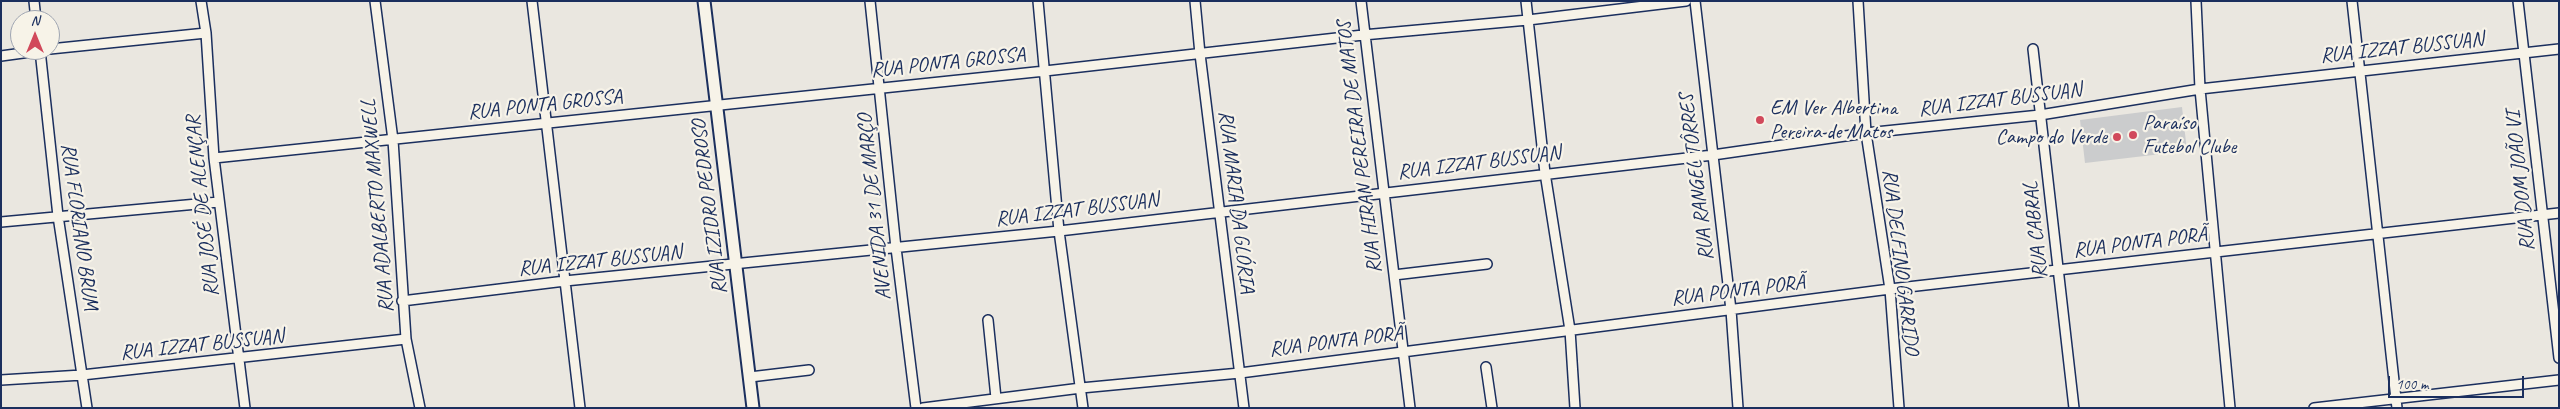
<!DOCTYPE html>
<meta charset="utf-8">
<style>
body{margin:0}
#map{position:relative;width:2560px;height:409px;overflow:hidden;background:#eae7e0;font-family:Caveat,sans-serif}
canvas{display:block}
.frame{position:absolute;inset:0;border:2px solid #1b2f5e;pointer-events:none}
.north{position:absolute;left:10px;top:10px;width:50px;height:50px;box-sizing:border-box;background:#f7f3e8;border:1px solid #9fa5b1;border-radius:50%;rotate:0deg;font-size:14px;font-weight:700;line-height:20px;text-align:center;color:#1b2f5e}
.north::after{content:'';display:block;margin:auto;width:18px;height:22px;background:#d1495b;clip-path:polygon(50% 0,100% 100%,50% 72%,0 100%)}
.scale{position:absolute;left:2388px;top:376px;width:136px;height:22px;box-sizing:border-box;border:2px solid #1b2f5e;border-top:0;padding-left:6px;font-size:15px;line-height:18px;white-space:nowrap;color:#1b2f5e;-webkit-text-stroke:4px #f7f3e8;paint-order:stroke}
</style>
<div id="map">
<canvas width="2560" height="409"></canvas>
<div class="frame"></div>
<div class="north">N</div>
<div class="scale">100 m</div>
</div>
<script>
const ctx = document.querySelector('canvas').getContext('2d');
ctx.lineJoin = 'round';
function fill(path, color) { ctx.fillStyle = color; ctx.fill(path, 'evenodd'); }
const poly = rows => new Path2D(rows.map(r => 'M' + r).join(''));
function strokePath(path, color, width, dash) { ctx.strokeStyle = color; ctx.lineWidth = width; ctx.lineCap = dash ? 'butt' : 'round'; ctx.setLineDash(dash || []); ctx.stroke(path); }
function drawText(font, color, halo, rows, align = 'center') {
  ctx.font = font + ' Caveat,sans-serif'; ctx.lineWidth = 4.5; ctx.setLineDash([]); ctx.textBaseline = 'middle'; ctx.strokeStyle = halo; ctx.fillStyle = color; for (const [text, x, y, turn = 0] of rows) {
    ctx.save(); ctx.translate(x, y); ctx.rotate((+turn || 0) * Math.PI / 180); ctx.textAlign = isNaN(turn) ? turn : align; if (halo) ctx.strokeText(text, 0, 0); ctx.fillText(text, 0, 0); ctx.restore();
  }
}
const green = poly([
 [2182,107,2187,151,2085,163,2080,120]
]);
const minor = poly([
 [34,1,36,20],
 [201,1,206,33,214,158,245,408],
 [375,1,393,140,406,339,420,408],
 [532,1,580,408],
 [870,1,896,248,916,408],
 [1038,1,1059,231,1083,408],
 [1195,1,1200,54,1244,408],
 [1361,1,1410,408],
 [1526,1,1545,173,1570,330,1575,408],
 [1695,1,1731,310,1738,408],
 [1858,1,1866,133,1890,289,1899,408],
 [2196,1,2200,89,2230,408],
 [2352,1,2397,408],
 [2518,1,2559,358],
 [50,49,206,33],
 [2033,49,2074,408],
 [40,50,58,216,87,408],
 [1,56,45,50],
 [214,158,1045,71,1363,35,1528,20,1686,1],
 [1,222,219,202],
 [1394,275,1487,264],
 [402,301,565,281,1059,231,1713,155,1866,133,2040,115,2200,89,2559,49],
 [988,320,996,398],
 [1486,367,1492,408],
 [750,377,809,370],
 [1,380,82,375,406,339],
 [923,408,1081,388,1240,373,1890,289,2559,213],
 [2314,408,2559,380]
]);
const tertiary = poly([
 [704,1,753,408]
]);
const markers = [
 [1760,120,5,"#d1495b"],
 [2133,135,5,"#d1495b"],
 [2117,137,5,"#d1495b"]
];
const streetNames = [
 ["RUA IZZAT BUSSUAN",2402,48,-6],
 ["RUA PONTA GROSSA",948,63,-6],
 ["RUA IZZAT BUSSUAN",2000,100,-7],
 ["RUA PONTA GROSSA",545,105,-6],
 ["RUA HIRAN PEREIRA DE MATOS",1360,147,-97],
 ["RUA IZZAT BUSSUAN",1479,163,-7],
 ["RUA RANGEL TÔRRES",1697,177,-97],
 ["RUA DOM JOÃO VI",2521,181,-96],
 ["RUA MARIA DA GLÓRIA",1236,202,83],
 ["RUA JOSÉ DE ALENÇAR",203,206,-96],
 ["RUA ADALBERTO MAXWELL",378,206,-95],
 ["RUA IZIDRO PEDROSO",710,207,-97],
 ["AVENIDA 31 DE MARÇO",875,207,-96],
 ["RUA IZZAT BUSSUAN",1077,210,-7],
 ["RUA FLORIANO BRUM",79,227,82],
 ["RUA CABRAL",2036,230,-96],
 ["RUA PONTA PORÃ",2140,243,-7],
 ["RUA IZZAT BUSSUAN",600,261,-6],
 ["RUA DELFINO GARRIDO",1900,262,83],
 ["RUA PONTA PORÃ",1738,291,-7],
 ["RUA PONTA PORÃ",1336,342,-7],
 ["RUA IZZAT BUSSUAN",202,345,-6]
];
const poiNames = [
 ["EM Ver Albertina",1770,108],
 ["Pereira de Matos",1770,132],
 ["Paraíso",2143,123],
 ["Futebol Clube",2143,147],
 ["Campo do Verde",2107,137,"right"]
];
fill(green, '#cbcccd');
strokePath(minor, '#1b2f5e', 12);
strokePath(tertiary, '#1b2f5e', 15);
strokePath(minor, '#f7f3e8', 9);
strokePath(tertiary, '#f7f3e8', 11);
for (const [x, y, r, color] of markers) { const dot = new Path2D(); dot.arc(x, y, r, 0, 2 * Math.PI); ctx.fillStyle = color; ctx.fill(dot); strokePath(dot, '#f7f3e8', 2); }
drawText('21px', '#1b2f5e', '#f7f3e8', streetNames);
drawText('21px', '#1b2f5e', '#f7f3e8', poiNames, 'left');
</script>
